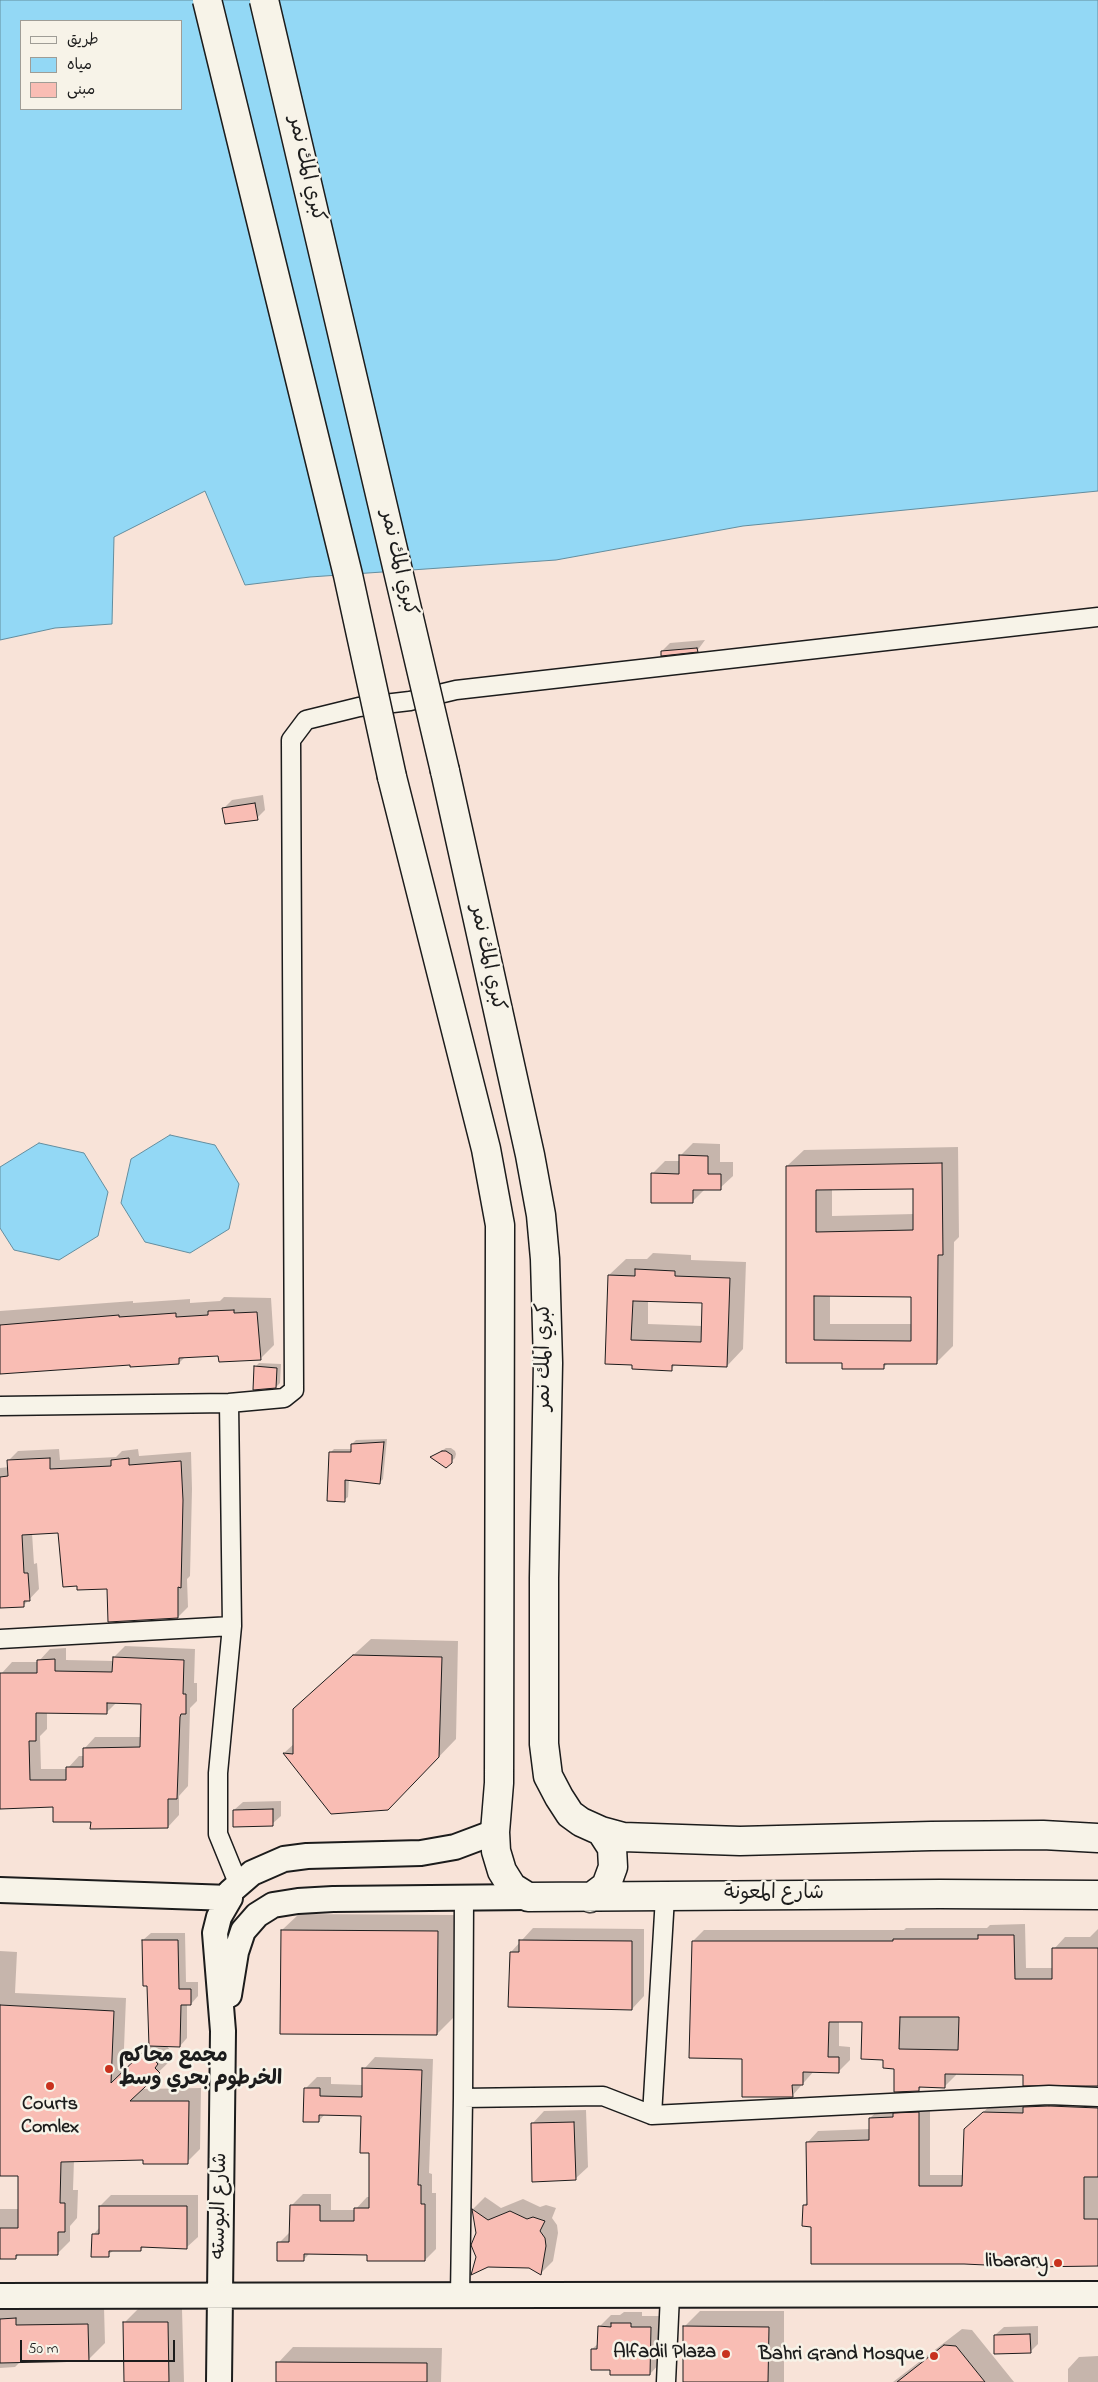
<!DOCTYPE html>
<meta charset="utf-8">
<style>
body{margin:0}
#map{position:relative;width:1098px;height:2382px;overflow:hidden;background:#f8e3d8;font-family:"Indie Flower","Playpen Sans Arabic",sans-serif}
canvas{display:block}
.legend{position:absolute;left:20px;top:20px;width:162px;height:90px;box-sizing:border-box;background:#f7f3e8;border:1px solid #9f9d96;margin:0;padding:6px 9px;list-style:none;font-size:15px;color:#1c1c1c}
.legend li{display:flex;align-items:center;gap:10px;height:25px}
.legend b{width:25px;border:1px solid #9f9d96}
.scale{position:absolute;left:20px;top:2340px;width:155px;height:22px;box-sizing:border-box;border:2px solid #1c1c1c;border-top:0;padding-left:6px;font-size:15px;line-height:18px;white-space:nowrap;color:#1c1c1c;-webkit-text-stroke:4px #f7f3e8;paint-order:stroke}
</style>
<div id="map">
<canvas width="1098" height="2382"></canvas>
<ul class="legend">
<li><b style="height:6px;background:#f7f3e8"></b>طريق</li>
<li><b style="height:14px;background:#93d8f5"></b>مياه</li>
<li><b style="height:14px;background:#f9bdb4"></b>مبنى</li>
</ul>
<div class="scale">50 m</div>
</div>
<script>
const ctx = document.querySelector('canvas').getContext('2d');
ctx.lineJoin = 'round';
function fill(path, color) { ctx.fillStyle = color; ctx.fill(path, 'evenodd'); }
const poly = rows => new Path2D(rows.map(r => 'M' + r).join(''));
function strokePath(path, color, width, dash) { ctx.strokeStyle = color; ctx.lineWidth = width; ctx.lineCap = dash ? 'butt' : 'round'; ctx.setLineDash(dash || []); ctx.stroke(path); }
function drawText(font, color, halo, rows, align = 'center') {
  ctx.font = font + ' "Indie Flower","Playpen Sans Arabic",sans-serif'; ctx.lineWidth = 5; ctx.setLineDash([]); ctx.textBaseline = 'middle'; ctx.strokeStyle = halo; ctx.fillStyle = color; for (const [text, x, y, turn = 0] of rows) {
    ctx.save(); ctx.translate(x, y); ctx.rotate((+turn || 0) * Math.PI / 180); ctx.textAlign = isNaN(turn) ? turn : align; if (halo) ctx.strokeText(text, 0, 0); ctx.fillText(text, 0, 0); ctx.restore();
  }
}
const water = poly([
 [0,0,1098,0,1098,491,743,526,556,560,310,577,245,585,205,491,114,537,112,624,55,628,0,640,0,0],
 [21,21,181,21,181,109,21,109,21,21],
 [170,1135,215,1145,239,1184,229,1229,190,1253,145,1242,121,1203,131,1159,170,1135],
 [39,1143,84,1153,108,1192,98,1236,59,1260,14,1250,0,1228,0,1167,39,1143]
]);
const shadow = poly([
 [705,640,697,651,662,651,670,643],
 [263,795,265,810,257,818,224,808,232,800],
 [693,1143,720,1144,720,1162,733,1162,733,1176,720,1188,705,1189,692,1202,652,1174,665,1161,680,1161,680,1156],
 [958,1147,959,1237,954,1242,953,1346,936,1363,889,1362,883,1368,844,1362,788,1362,787,1166,804,1150],
 [914,1187,914,1214,832,1216,832,1188],
 [830,1295,913,1296,912,1324,830,1324],
 [653,1253,691,1255,691,1260,746,1262,743,1349,727,1366,676,1364,671,1369,633,1364,609,1275,626,1259,647,1259],
 [648,1300,704,1302,703,1326,648,1324],
 [224,1297,271,1298,274,1345,260,1359,220,1355,185,1357,179,1363,131,1363,0,1373,0,1311,133,1301,133,1303,190,1299,190,1303,220,1301],
 [259,1363,281,1364,280,1383,276,1387,255,1367],
 [387,1439,383,1479,380,1482,349,1479,348,1497,344,1500,330,1453,334,1449,352,1449,352,1444,356,1440],
 [446,1448,451,1448,455,1451,456,1454,455,1458,446,1466,432,1457],
 [59,1449,60,1460,116,1457,122,1451,138,1449,139,1456,191,1452,192,1489,190,1576,187,1579,188,1607,178,1617,108,1588,59,1532,32,1533,34,1564,37,1563,39,1589,23,1606,0,1607,0,1468,9,1467,8,1461,18,1451],
 [371,1639,458,1641,456,1739,405,1792,284,1753,295,1743,294,1709],
 [125,1646,195,1649,194,1683,197,1683,197,1701,190,1708,188,1786,179,1796,179,1815,168,1827,92,1821,54,1806,0,1808,1,1674,12,1662,38,1662,50,1649,66,1648,66,1660,114,1661,114,1657],
 [117,1702,142,1703,141,1737,95,1737,84,1749,84,1756,79,1756,67,1769,41,1769,40,1736,47,1729,47,1711,107,1712],
 [281,1801,281,1816,272,1824,234,1810,243,1802],
 [299,1914,454,1915,453,2018,437,2034,282,1930],
 [1025,1924,1026,1968,1054,1968,1054,1949,1065,1937,1090,1937,1098,1929,1098,2085,1024,2073,956,2073,956,2075,944,2087,922,2086,919,2090,884,2059,863,2020,839,2021,839,2046,850,2047,850,2060,838,2072,814,2071,792,2096,744,2058,693,1941,704,1930,904,1930,906,1928,987,1928,990,1925],
 [533,1928,644,1929,644,1996,632,2009,511,1952],
 [151,1933,185,1933,186,1982,198,1982,198,1996,191,2004,187,2004,187,2038,180,2046,166,2045,170,2050,167,2054,172,2059,141,2089,201,2088,200,2149,187,2162,145,2159,74,2160,73,2190,78,2190,77,2218,70,2226,70,2241,57,2254,19,2254,16,2258,0,2258,0,2209,19,2209,20,2175,0,2174,0,1951,17,1952,15,1993,126,1998,123,2073,152,2045,143,1940],
 [375,2057,433,2059,429,2173,432,2174,432,2193,436,2193,436,2249,425,2260,368,2253,310,2253,303,2260,279,2243,291,2231,291,2206,303,2194,331,2194,331,2210,355,2210,367,2197,370,2197,370,2151,362,2115,325,2114,319,2121,305,2089,317,2077,331,2077,331,2084,363,2085,364,2069],
 [1098,2096,1098,2265,812,2225,804,2205,809,2201,807,2143,818,2131,870,2129,870,2118,882,2107,930,2101,930,2175,963,2175,977,2118,995,2101],
 [586,2110,588,2167,575,2179,532,2124,544,2111],
 [111,2195,198,2195,198,2237,187,2247,144,2246,141,2250,114,2250,108,2255,93,2235,100,2227,100,2206],
 [485,2197,501,2208,523,2199,540,2207,546,2205,556,2208,552,2218,557,2225,558,2233,553,2261,541,2273,529,2266,477,2257,477,2233,473,2209],
 [32,2302,32,2309,104,2307,105,2343,88,2360,20,2362,15,2367,0,2368,0,2303],
 [138,2309,182,2309,184,2382,126,2382,124,2323],
 [700,2311,784,2311,784,2382,684,2382,684,2327],
 [624,2312,642,2312,642,2316,662,2316,661,2362,650,2374,611,2369,592,2349,599,2343,599,2327,611,2315,620,2315],
 [1038,2326,1038,2344,1030,2352,995,2335,1004,2327],
 [962,2329,972,2330,1014,2382,893,2382],
 [293,2347,442,2348,441,2382,278,2382,278,2363],
 [1098,2356,1098,2382,1068,2382,1068,2369,1079,2357]
]);
const building = poly([
 [697,648,698,652,661,656,661,651,697,648],
 [255,803,258,820,225,824,222,808,255,803],
 [679,1155,708,1156,708,1174,721,1174,721,1190,693,1190,693,1203,651,1203,651,1173,679,1174,679,1155],
 [942,1163,943,1255,938,1255,937,1364,884,1364,884,1369,842,1369,842,1363,786,1363,786,1166,942,1163],
 [913,1189,913,1230,816,1232,816,1190,913,1189],
 [814,1296,911,1297,911,1341,814,1340,814,1296],
 [635,1269,675,1271,675,1276,730,1278,727,1367,672,1365,672,1371,632,1369,632,1365,605,1364,608,1275,635,1276,635,1269],
 [633,1301,702,1303,701,1342,631,1340,633,1301],
 [234,1310,234,1313,257,1312,261,1360,219,1362,218,1356,179,1358,179,1364,130,1367,130,1365,0,1374,0,1325,119,1315,119,1317,176,1313,176,1317,208,1315,208,1311,234,1310],
 [254,1366,277,1368,276,1388,253,1390,254,1366],
 [384,1442,380,1484,345,1480,345,1502,327,1501,329,1452,351,1452,351,1444,384,1442],
 [442,1451,446,1451,452,1455,452,1463,446,1468,430,1457,442,1451],
 [50,1458,50,1469,111,1466,111,1460,129,1458,129,1465,181,1461,183,1500,181,1588,178,1587,178,1618,108,1622,107,1589,77,1590,77,1586,63,1587,58,1533,22,1535,24,1573,28,1573,30,1601,24,1601,24,1607,0,1608,0,1477,8,1476,7,1460,50,1458],
 [353,1655,442,1657,439,1757,388,1810,331,1814,283,1753,293,1754,293,1709,353,1655],
 [113,1657,184,1660,183,1694,186,1694,186,1714,181,1714,180,1717,177,1799,168,1799,168,1828,90,1829,91,1822,53,1822,53,1807,0,1809,0,1673,37,1673,37,1660,55,1659,55,1671,112,1672,113,1657],
 [107,1703,141,1704,140,1747,83,1748,83,1767,66,1767,66,1780,30,1780,29,1741,36,1741,36,1713,107,1714,107,1703],
 [273,1809,273,1826,233,1827,233,1810,273,1809],
 [281,1930,438,1931,437,2035,280,2034,281,1930],
 [978,1935,1014,1935,1015,1979,1052,1979,1052,1948,1098,1948,1098,2086,1023,2086,1023,2075,945,2074,945,2088,919,2087,919,2091,894,2092,894,2069,883,2068,883,2060,861,2059,862,2022,829,2022,828,2057,839,2057,839,2073,803,2072,803,2085,792,2085,793,2097,742,2097,742,2059,689,2058,692,1941,893,1941,893,1939,978,1939,978,1935],
 [900,2017,959,2017,958,2050,899,2049,900,2017],
 [142,1940,178,1940,179,1989,191,1989,191,2005,181,2005,180,2047,149,2046,147,1986,143,1986,142,1940],
 [519,1940,632,1941,632,2010,508,2007,510,1952,519,1952,519,1940],
 [0,2005,114,2011,111,2083,145,2050,158,2064,155,2068,160,2073,130,2101,189,2101,188,2164,143,2164,143,2160,61,2162,60,2203,65,2203,65,2232,58,2232,58,2255,16,2255,16,2259,0,2259,0,2228,18,2228,18,2176,0,2176,0,2005],
 [362,2068,422,2070,418,2185,421,2185,421,2204,425,2204,425,2261,367,2261,367,2255,304,2254,304,2261,277,2261,277,2242,289,2242,290,2205,320,2205,320,2221,354,2221,354,2208,369,2208,369,2153,360,2153,361,2116,319,2115,319,2122,303,2122,304,2088,320,2088,320,2096,362,2097,362,2068],
 [1049,2106,1098,2108,1098,2177,1084,2177,1084,2219,1098,2219,1098,2266,1029,2267,964,2264,811,2264,811,2227,802,2226,803,2205,807,2205,806,2142,869,2140,869,2118,893,2117,893,2113,919,2112,919,2186,962,2186,964,2129,983,2112,1023,2113,1023,2107,1049,2106],
 [574,2122,576,2180,532,2182,531,2123,574,2122],
 [99,2206,187,2206,187,2249,141,2247,141,2251,109,2251,109,2257,91,2257,92,2234,99,2234,99,2206],
 [472,2209,488,2220,510,2211,527,2219,533,2217,545,2221,540,2231,545,2238,546,2246,541,2275,529,2268,488,2267,471,2275,476,2257,471,2245,476,2233,472,2209],
 [16,2318,16,2325,88,2324,89,2361,0,2363,0,2319,16,2318],
 [123,2322,168,2322,169,2382,124,2382,123,2322],
 [611,2323,631,2323,631,2327,651,2327,650,2375,610,2375,610,2370,591,2370,591,2349,597,2349,598,2326,611,2327,611,2323],
 [683,2326,769,2327,768,2382,683,2382,683,2326],
 [1030,2334,1031,2353,994,2354,994,2335,1030,2334],
 [944,2345,956,2346,985,2382,897,2382,944,2345],
 [276,2362,427,2363,427,2382,276,2382,276,2362]
]);
const street = poly([
 [229,1403,232,1626,218,1773,218,1834,238,1883],
 [0,1406,229,1403,284,1398,294,1390,291,740,306,720,359,707,410,701,456,690,1098,617],
 [0,1639,232,1626],
 [463,2098,464,1899],
 [652,2115,665,1897],
 [460,2296,463,2098,603,2096,652,2115,1049,2095,1098,2097],
 [666,2382,670,2295]
]);
const secondary = poly([
 [0,1890,230,1898],
 [229,1995,236,1952,243,1931,257,1915,273,1905,298,1901,333,1899,528,1897],
 [0,2296,1098,2294],
 [219,2382,223,2031,215,1933,219,1917,230,1898,230,1892,252,1873,284,1859,307,1856,421,1853,455,1847,495,1832]
]);
const highway = poly([
 [445,771,530,1155,541,1215,545,1259,548,1363,544,1578,544,1744,548,1776,559,1797,570,1814,581,1822,601,1831,623,1837,740,1841,931,1836,1043,1835,1098,1838],
 [392,777,486,1149,500,1225,499,1783,495,1832,496,1851,502,1871,512,1887,528,1897,940,1894,1098,1895],
 [590,1898,606,1886,613,1867,612,1848,601,1831]
]);
const highwayBridge = poly([
 [207,0,348,575,392,777],
 [264,0,445,771]
]);
const markers = [
 [109,2069,5,"#c8321e"],
 [50,2086,5,"#c8321e"],
 [1058,2263,5,"#c8321e"],
 [726,2354,5,"#c8321e"],
 [934,2356,5,"#c8321e"]
];
const streetNames = [
 ["كبري المك نمر",305,169,77],
 ["كبري المك نمر",397,563,77],
 ["كبري المك نمر",486,958,78],
 ["كبري المك نمر",546,1357,-90],
 ["شارع المعونة",774,1895],
 ["شارع البوسته",221,2206,-89]
];
const poiNames = [
 ["مجمع محاكم",119,2058,"left"],
 ["الخرطوم بحري وسط",119,2081,"left"],
 ["Courts",50,2106,"center"],
 ["Comlex",50,2129,"center"],
 ["libarary",1048,2263],
 ["Alfadil Plaza",716,2354],
 ["Bahri Grand Mosque",924,2356]
];
fill(water, '#93d8f5');
strokePath(water, '#638d9e', 1);
fill(shadow, '#0003');
fill(building, '#f9bdb4');
strokePath(building, '#1c1c1c', 1);
strokePath(street, '#1c1c1c', 21);
strokePath(secondary, '#1c1c1c', 28);
strokePath(highway, '#1c1c1c', 31);
strokePath(street, '#f7f3e8', 18);
strokePath(secondary, '#f7f3e8', 24);
strokePath(highway, '#f7f3e8', 28);
strokePath(highwayBridge, '#1c1c1c', 31, []);
strokePath(highwayBridge, '#f7f3e8', 28);
for (const [x, y, r, color] of markers) { const dot = new Path2D(); dot.arc(x, y, r, 0, 2 * Math.PI); ctx.fillStyle = color; ctx.fill(dot); strokePath(dot, '#f7f3e8', 2); }
drawText('20px', '#1c1c1c', '#f7f3e8', streetNames);
drawText('bold 20px', '#1c1c1c', '#f7f3e8', poiNames, 'right');
</script>
